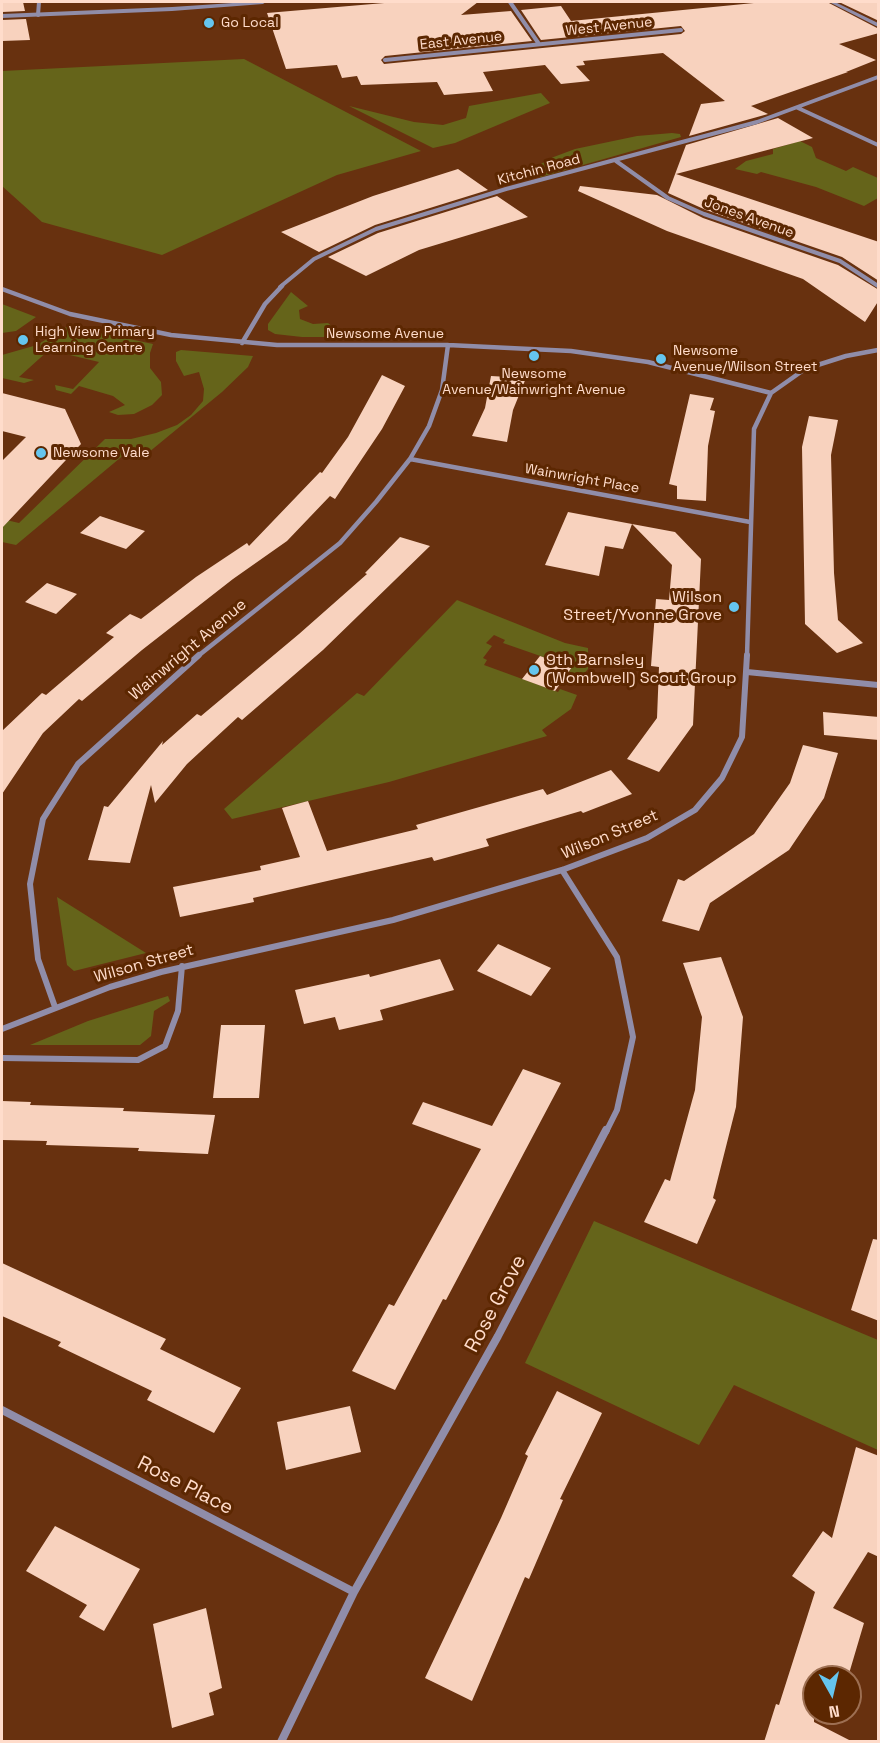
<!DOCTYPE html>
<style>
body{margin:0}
#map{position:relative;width:880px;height:1743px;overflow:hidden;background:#68310f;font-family:"Space Grotesk",sans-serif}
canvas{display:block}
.frame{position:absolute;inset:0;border:3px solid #ffdccb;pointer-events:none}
.north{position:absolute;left:802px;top:1665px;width:60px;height:60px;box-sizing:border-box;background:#5c2701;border:2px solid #9d6f52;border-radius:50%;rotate:172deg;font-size:16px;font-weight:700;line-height:24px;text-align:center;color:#ffdccb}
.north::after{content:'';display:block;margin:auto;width:21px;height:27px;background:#65c5ee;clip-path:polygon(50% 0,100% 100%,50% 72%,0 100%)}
</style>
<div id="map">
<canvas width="880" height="1743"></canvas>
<div class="frame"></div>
<div class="north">N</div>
</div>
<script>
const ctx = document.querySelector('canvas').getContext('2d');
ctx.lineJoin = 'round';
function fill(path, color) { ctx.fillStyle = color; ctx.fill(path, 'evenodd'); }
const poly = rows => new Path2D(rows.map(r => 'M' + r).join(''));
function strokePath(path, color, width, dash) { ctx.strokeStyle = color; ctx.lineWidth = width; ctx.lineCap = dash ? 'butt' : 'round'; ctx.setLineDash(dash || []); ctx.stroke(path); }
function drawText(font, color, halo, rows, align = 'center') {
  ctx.font = font + ' "Space Grotesk",sans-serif'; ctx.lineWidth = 6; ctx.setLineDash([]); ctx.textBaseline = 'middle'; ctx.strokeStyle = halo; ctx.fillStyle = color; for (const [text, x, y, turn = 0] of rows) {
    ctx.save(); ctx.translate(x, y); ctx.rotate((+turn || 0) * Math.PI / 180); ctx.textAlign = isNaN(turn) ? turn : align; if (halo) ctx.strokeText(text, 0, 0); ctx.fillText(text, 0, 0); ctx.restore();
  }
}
const green = poly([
 [244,59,421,151,337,175,162,255,42,222,2,186,2,71],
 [541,93,550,103,455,143,433,148,349,106,414,122,443,125,466,118,469,106],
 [672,133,680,134,681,137,541,177,530,176,529,171,551,158,575,149,637,136],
 [800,141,812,147,816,158,846,171,853,167,878,178,878,198,864,206,816,187,761,172,757,174,735,169,746,161,773,154,773,149],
 [291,292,308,306,299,310,300,319,313,324,328,323,345,337,302,337,275,334,268,330,268,324],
 [2,304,36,317,16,331,2,333],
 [68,326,153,344,150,353,150,368,161,382,162,395,152,405,134,414,118,415,109,412,125,405,113,396,79,386,71,394,56,390,55,385,73,389,99,362,49,350,19,377,34,380,24,383,2,378,2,355,37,345],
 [181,350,253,356,248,367,222,392,143,457,126,453,16,545,2,542,2,519,19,523,105,439,131,439,156,433,177,425,191,415,203,401,204,389,199,372,184,376,176,361,176,352],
 [457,600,565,643,588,648,588,669,581,677,569,672,572,667,503,643,505,640,494,635,486,643,492,646,483,658,487,660,484,665,558,692,560,689,577,695,571,709,542,730,547,736,389,782,232,819,224,809,357,693,364,696],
 [57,897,146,953,74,971,67,965],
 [168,996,170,1001,154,1011,151,1036,140,1045,30,1045,88,1021],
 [594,1221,878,1340,878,1450,734,1385,699,1445,525,1363]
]);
const building = poly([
 [2,2,23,2,25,11,2,12],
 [396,2,478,2,461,15,511,11,532,41,385,56,381,60,384,64,681,34,685,31,681,26,541,40,521,10,561,6,571,21,764,2,827,2,879,29,879,33,839,44,876,60,846,72,848,72,751,106,768,114,689,136,701,104,725,101,663,53,583,61,585,65,576,66,590,81,561,84,545,65,483,72,493,91,444,95,437,82,361,85,357,76,342,78,337,65,286,69,267,13],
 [839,2,879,2,879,21],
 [26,19,30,40,2,41,2,20],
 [778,118,813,138,676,174,879,242,879,281,842,257,706,210,668,193,686,145],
 [458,169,488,190,375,225,319,252,281,232,373,196],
 [580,186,657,195,703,218,838,265,879,290,879,300,865,322,803,279,667,231,578,191],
 [497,196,528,217,419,250,366,276,328,257,378,233],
 [382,375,405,386,382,429,335,499,330,496,287,541,233,579,142,650,82,701,79,699,43,733,2,794,2,731,42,693,46,695,114,637,106,633,130,614,141,619,196,577,247,543,249,546,320,472,322,473,348,437],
 [491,376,526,378,513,410,507,442,472,436,485,408],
 [2,393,65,409,81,444,2,528,2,461,26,437,2,431],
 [690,394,714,398,710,410,715,411,708,446,706,501,677,499,677,486,669,484],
 [809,416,838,420,831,455,834,573,838,620,863,643,837,653,805,624,802,447],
 [568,512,632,524,623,549,605,546,599,576,545,565],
 [100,516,145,531,126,549,80,533],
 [632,524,675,532,701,559,693,725,659,772,627,759,657,718,659,667,651,666,656,599,669,600,672,565],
 [400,537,430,546,323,650,242,720,238,717,187,764,155,803,151,785,130,863,88,860,104,806,108,807,163,741,162,745,197,714,201,716,299,634,367,574,365,573],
 [47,583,77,594,56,614,25,602],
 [540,656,572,667,555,691,522,679],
 [823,712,879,717,879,740,824,735],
 [803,745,838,753,824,798,789,850,710,903,699,931,662,921,678,879,684,881,754,834,790,783],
 [611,770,632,794,583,813,581,811,486,839,489,846,434,861,432,857,253,898,254,902,180,917,173,887,261,870,260,866,300,857,282,808,308,801,327,851,418,829,416,825,543,789,547,795],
 [498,944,551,968,531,996,477,971],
 [721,957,743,1017,736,1107,713,1198,716,1200,697,1244,644,1222,665,1179,670,1181,695,1090,702,1017,683,963],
 [440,959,454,990,380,1010,383,1020,339,1030,335,1017,304,1024,295,990,369,974,370,977],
 [221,1025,265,1025,259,1098,213,1098],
 [523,1069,561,1083,446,1300,443,1299,395,1390,352,1371,389,1304,394,1306,481,1149,412,1124,423,1102,492,1126],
 [2,1101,31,1102,30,1105,124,1108,123,1111,215,1115,208,1154,138,1151,139,1148,46,1145,47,1141,2,1140],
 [873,1239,879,1240,879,1321,851,1310],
 [2,1263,166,1339,160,1349,241,1388,214,1433,147,1400,152,1391,58,1346,61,1342,2,1316],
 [557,1391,602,1413,560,1499,563,1500,529,1579,525,1577,472,1701,425,1678,501,1518,528,1456,525,1454],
 [350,1406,361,1452,286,1470,277,1422],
 [856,1447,879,1456,879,1557,868,1552,833,1608,864,1623,848,1677,814,1677,814,1722,853,1742,764,1742,776,1704,779,1705,815,1592,792,1576,823,1531,832,1538],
 [55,1526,140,1569,104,1631,79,1617,87,1605,26,1571],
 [206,1608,222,1688,209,1693,214,1715,172,1728,153,1624]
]);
const minorFar3 = poly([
 [510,2,539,44],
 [38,15,39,2],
 [385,60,681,30],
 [798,108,878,145],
 [616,161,668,198,704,214,840,261,878,286],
 [280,287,314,259,376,229,506,189,757,122,878,77]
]);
const minorFar2 = poly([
 [2,289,70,314,171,335,277,345,448,345,571,351,648,362,771,393],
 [242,343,265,304,282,286],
 [410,459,750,522],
 [198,656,340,543,376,502,410,459,429,426,442,390,448,345],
 [747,656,754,429,771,393,805,369,846,356,878,350]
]);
const minorFar1 = poly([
 [747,672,878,685],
 [562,870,617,957,633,1037,617,1110,606,1132],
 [55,1007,38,959,30,884,43,819,78,764,199,655],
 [2,1029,110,987,161,972,393,920,562,870,647,838,695,810,722,778,742,737,747,655],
 [2,1058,138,1060,165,1046,178,1011,182,966]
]);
const minor = poly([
 [2,1410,354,1592],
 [281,1742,354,1592,498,1336,606,1130]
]);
const tertiary = poly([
 [248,2,266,2,263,4,172,11,2,18,2,14,172,7,248,2],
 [829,2,835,2,878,23,878,27,829,2]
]);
const markers = [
 [209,23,6,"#65c5ee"],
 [23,340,6,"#65c5ee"],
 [534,356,6,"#65c5ee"],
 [661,359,6,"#65c5ee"],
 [41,453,6,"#65c5ee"],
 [734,607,6,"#65c5ee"],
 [534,670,6,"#65c5ee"]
];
const farPoinames = [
 ["Go Local",221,23],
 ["High View Primary",35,332],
 ["Learning Centre",35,348],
 ["Newsome",673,351],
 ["Avenue/Wilson Street",673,367],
 ["Newsome",534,374,"center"],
 ["Avenue/Wainwright Avenue",534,390,"center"],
 ["Newsome Vale",53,453]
];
const farStreetnames = [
 ["West Avenue",609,27,-6],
 ["East Avenue",461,41,-6],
 ["Kitchin Road",539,170,-15],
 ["Jones Avenue",749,218,20],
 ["Newsome Avenue",385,334],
 ["Wainwright Place",582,479,10]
];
const poiNames = [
 ["Wilson",722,598],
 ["Street/Yvonne Grove",722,616],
 ["9th Barnsley",546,661,"left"],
 ["(Wombwell) Scout Group",546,679,"left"]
];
const streetNames = [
 ["Wainwright Avenue",188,650,-40],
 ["Wilson Street",610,835,-23],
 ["Wilson Street",144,964,-16]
];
const nearStreetnames = [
 ["Rose Grove",496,1304,-62],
 ["Rose Place",185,1486,27]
];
fill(green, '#65641a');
fill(building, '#f8d2be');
strokePath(minorFar3, '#908da9', 4);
strokePath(minorFar2, '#908da9', 4.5);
strokePath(minorFar1, '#908da9', 6);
strokePath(minor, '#908da9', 8);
fill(tertiary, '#908da9');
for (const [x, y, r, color] of markers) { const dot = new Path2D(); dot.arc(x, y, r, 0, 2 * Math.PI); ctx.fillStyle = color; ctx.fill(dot); strokePath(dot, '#5c2701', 2); }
drawText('14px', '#ffdccb', '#5c2701', farPoinames, 'left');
drawText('14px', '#ffdccb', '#5c2701', farStreetnames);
drawText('16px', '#ffdccb', '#5c2701', poiNames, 'right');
drawText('16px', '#ffdccb', '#5c2701', streetNames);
drawText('20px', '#ffdccb', '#5c2701', nearStreetnames);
</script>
